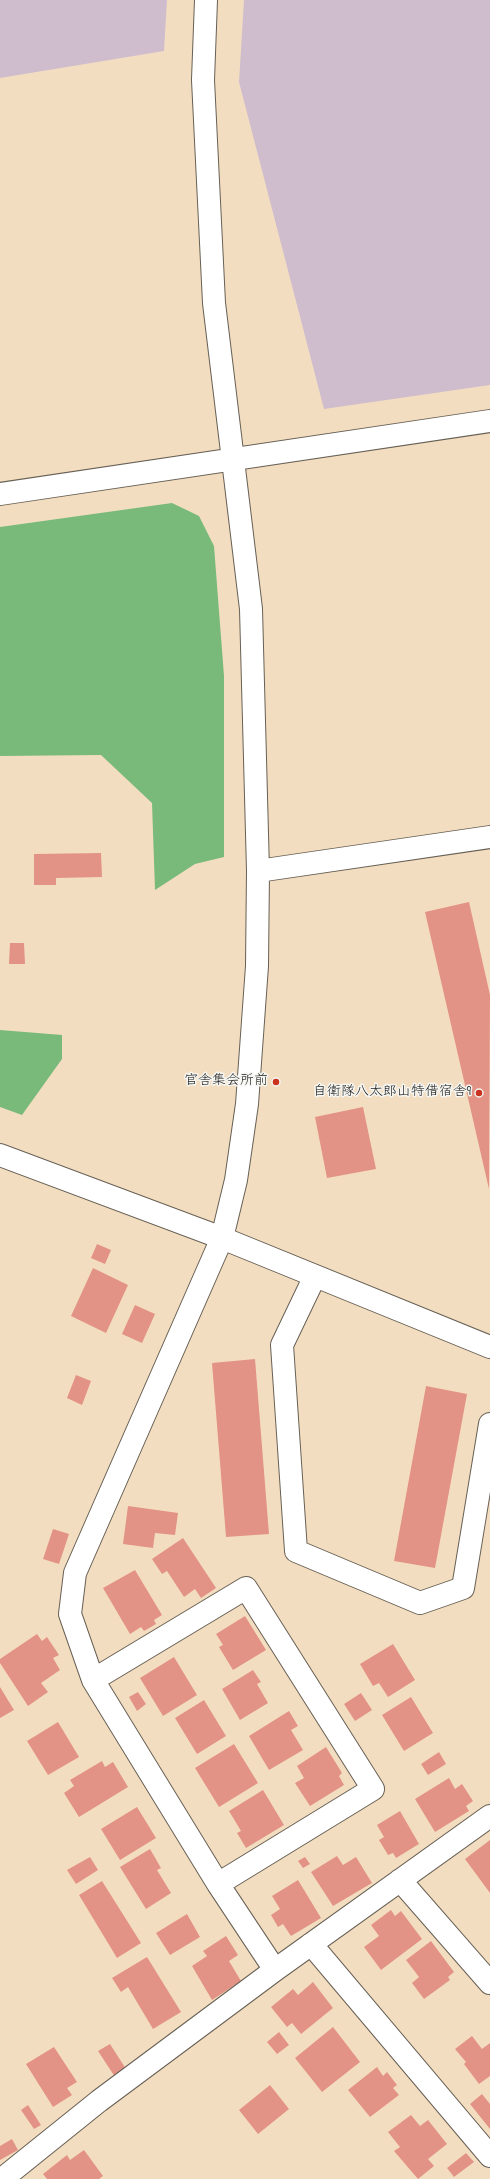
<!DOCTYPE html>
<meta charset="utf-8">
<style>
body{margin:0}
canvas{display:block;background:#f3ddc0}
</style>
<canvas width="490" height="2179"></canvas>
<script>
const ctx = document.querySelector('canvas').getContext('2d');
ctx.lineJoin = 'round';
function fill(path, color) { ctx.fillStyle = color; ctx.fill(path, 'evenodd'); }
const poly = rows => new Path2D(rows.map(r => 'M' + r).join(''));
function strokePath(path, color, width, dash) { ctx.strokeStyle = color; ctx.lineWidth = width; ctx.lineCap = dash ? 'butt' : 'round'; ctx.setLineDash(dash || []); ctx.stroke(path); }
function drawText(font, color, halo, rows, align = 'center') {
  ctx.font = font + ' "Indie Flower","Klee One",sans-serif'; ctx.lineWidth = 3; ctx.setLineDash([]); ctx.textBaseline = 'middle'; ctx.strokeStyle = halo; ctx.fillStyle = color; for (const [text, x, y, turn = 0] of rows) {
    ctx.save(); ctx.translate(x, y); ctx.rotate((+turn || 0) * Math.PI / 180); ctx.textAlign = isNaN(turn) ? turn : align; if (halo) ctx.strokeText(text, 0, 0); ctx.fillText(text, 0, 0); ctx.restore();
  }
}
const industrial = poly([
 [0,0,167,0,164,51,0,78],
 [244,0,490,0,490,385,324,409,239,82]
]);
const forest = poly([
 [172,503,199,516,214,546,224,676,224,857,195,864,155,890,152,803,101,755,0,756,0,527],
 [0,1030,62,1035,62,1059,22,1115,0,1107]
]);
const building = poly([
 [101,853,102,877,56,878,56,885,34,885,34,854],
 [469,902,490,995,489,1189,425,912],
 [10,943,24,943,25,964,9,964],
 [363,1107,376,1169,327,1178,315,1117],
 [97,1244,111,1250,105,1264,91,1258],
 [93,1268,128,1285,106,1333,71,1316],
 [135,1305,155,1314,142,1343,122,1334],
 [255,1359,269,1534,226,1537,212,1363],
 [76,1375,91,1381,82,1405,67,1398],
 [426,1386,467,1394,435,1568,394,1561],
 [128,1506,178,1513,175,1535,155,1533,153,1548,123,1544],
 [53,1529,69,1534,59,1564,43,1559],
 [183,1538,216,1588,201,1598,195,1589,184,1597,167,1571,162,1574,152,1559],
 [135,1570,162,1615,154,1620,156,1624,144,1631,141,1627,130,1634,103,1588],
 [245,1616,266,1650,233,1670,219,1647,223,1645,216,1634],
 [37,1634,42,1641,47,1637,59,1655,53,1658,60,1670,41,1683,48,1692,28,1706,0,1663,0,1659],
 [393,1644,415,1680,388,1697,379,1683,373,1686,360,1664],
 [174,1657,197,1695,163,1716,140,1678],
 [253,1670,261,1682,257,1684,268,1703,240,1720,222,1689],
 [0,1687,14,1710,0,1718],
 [138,1692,146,1704,137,1711,129,1697],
 [361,1693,372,1710,355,1721,344,1704],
 [411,1697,433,1733,404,1751,382,1715],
 [204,1700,226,1736,197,1754,175,1718],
 [289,1711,298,1726,291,1730,303,1750,269,1770,249,1736],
 [58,1722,79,1757,48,1775,27,1741],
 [234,1744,258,1783,219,1807,195,1768],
 [326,1747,342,1773,339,1776,344,1785,310,1806,295,1783,304,1778,297,1766],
 [439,1752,446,1764,428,1775,421,1764],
 [102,1761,105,1767,113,1762,128,1787,79,1817,64,1793,74,1786,70,1780],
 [449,1778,455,1789,462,1784,473,1801,466,1806,469,1811,435,1832,415,1799],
 [263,1790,284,1825,246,1848,237,1833,241,1831,229,1811],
 [137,1807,156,1838,120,1860,101,1829],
 [400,1811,419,1844,396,1858,393,1853,388,1855,379,1840,384,1837,377,1825],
 [490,1840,490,1893,465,1859],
 [150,1849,161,1868,157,1870,171,1893,146,1909,120,1867],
 [337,1856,343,1865,356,1857,372,1883,333,1906,311,1872],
 [90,1857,98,1870,76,1884,67,1870],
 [305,1857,310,1864,303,1868,298,1861],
 [298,1880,321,1918,291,1936,283,1924,278,1927,271,1915,280,1909,272,1896],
 [102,1881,141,1943,117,1958,79,1895],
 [391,1910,395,1916,401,1911,422,1939,381,1970,364,1947,379,1936,371,1925],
 [187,1914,200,1937,170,1955,156,1933],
 [226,1936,238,1955,229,1961,241,1981,212,2000,192,1966,207,1956,203,1951],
 [431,1941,454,1972,448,1977,450,1980,424,1999,412,1983,419,1977,406,1960],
 [147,1957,181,2012,153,2029,128,1987,121,1992,112,1978],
 [313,1982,333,2008,301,2034,292,2023,287,2027,271,2007,293,1989,298,1995],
 [333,2027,360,2062,322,2092,295,2058],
 [279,2032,289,2045,277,2054,267,2042],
 [472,2036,482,2049,490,2043,490,2076,479,2084,464,2064,466,2062,455,2049],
 [110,2044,126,2069,115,2077,98,2051],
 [54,2047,77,2082,67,2088,72,2095,53,2107,26,2064],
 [377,2067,383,2076,387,2072,397,2085,393,2088,399,2095,370,2117,348,2090],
 [270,2085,289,2109,258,2134,239,2110],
 [482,2094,490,2104,490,2129,470,2104],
 [28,2105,41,2125,34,2129,21,2110],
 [411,2115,420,2126,428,2120,447,2144,428,2159,434,2166,418,2179,394,2151,400,2147,388,2132],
 [12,2139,18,2150,0,2160,0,2146],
 [84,2150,103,2176,99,2179,47,2179,43,2174,67,2155,70,2160],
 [466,2153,474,2162,454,2177,447,2168]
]);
const minor = poly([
 [206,0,203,80,214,303,251,609,258,871,257,966,247,1104,236,1180,222,1238,490,1347],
 [0,494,490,421],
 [258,871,490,837],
 [0,1155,222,1238,75,1573,70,1614,93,1680,218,1884,275,1970],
 [315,1276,282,1345,296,1551,420,1603,463,1588,490,1424],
 [93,1680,246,1588,373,1789,218,1884],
 [400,1880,490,1983],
 [311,1944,490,2156],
 [2,2179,99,2101,275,1970,490,1816]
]);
const markers = [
 [276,1082,4,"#c8321e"],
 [479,1093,4,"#c8321e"]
];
const poiNames = [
 ["官舎集会所前",268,1082],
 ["自衛隊八太郎山特借宿舎9",471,1093]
];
fill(industrial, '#cfbdce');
fill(forest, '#79ba7b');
fill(building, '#e39385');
strokePath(minor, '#676055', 24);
strokePath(minor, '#fff', 22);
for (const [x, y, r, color] of markers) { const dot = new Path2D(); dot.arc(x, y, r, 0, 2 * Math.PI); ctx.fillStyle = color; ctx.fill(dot); strokePath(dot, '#f6f6f2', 1.5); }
drawText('14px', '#1c1c1c', '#f6f6f2', poiNames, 'right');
</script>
